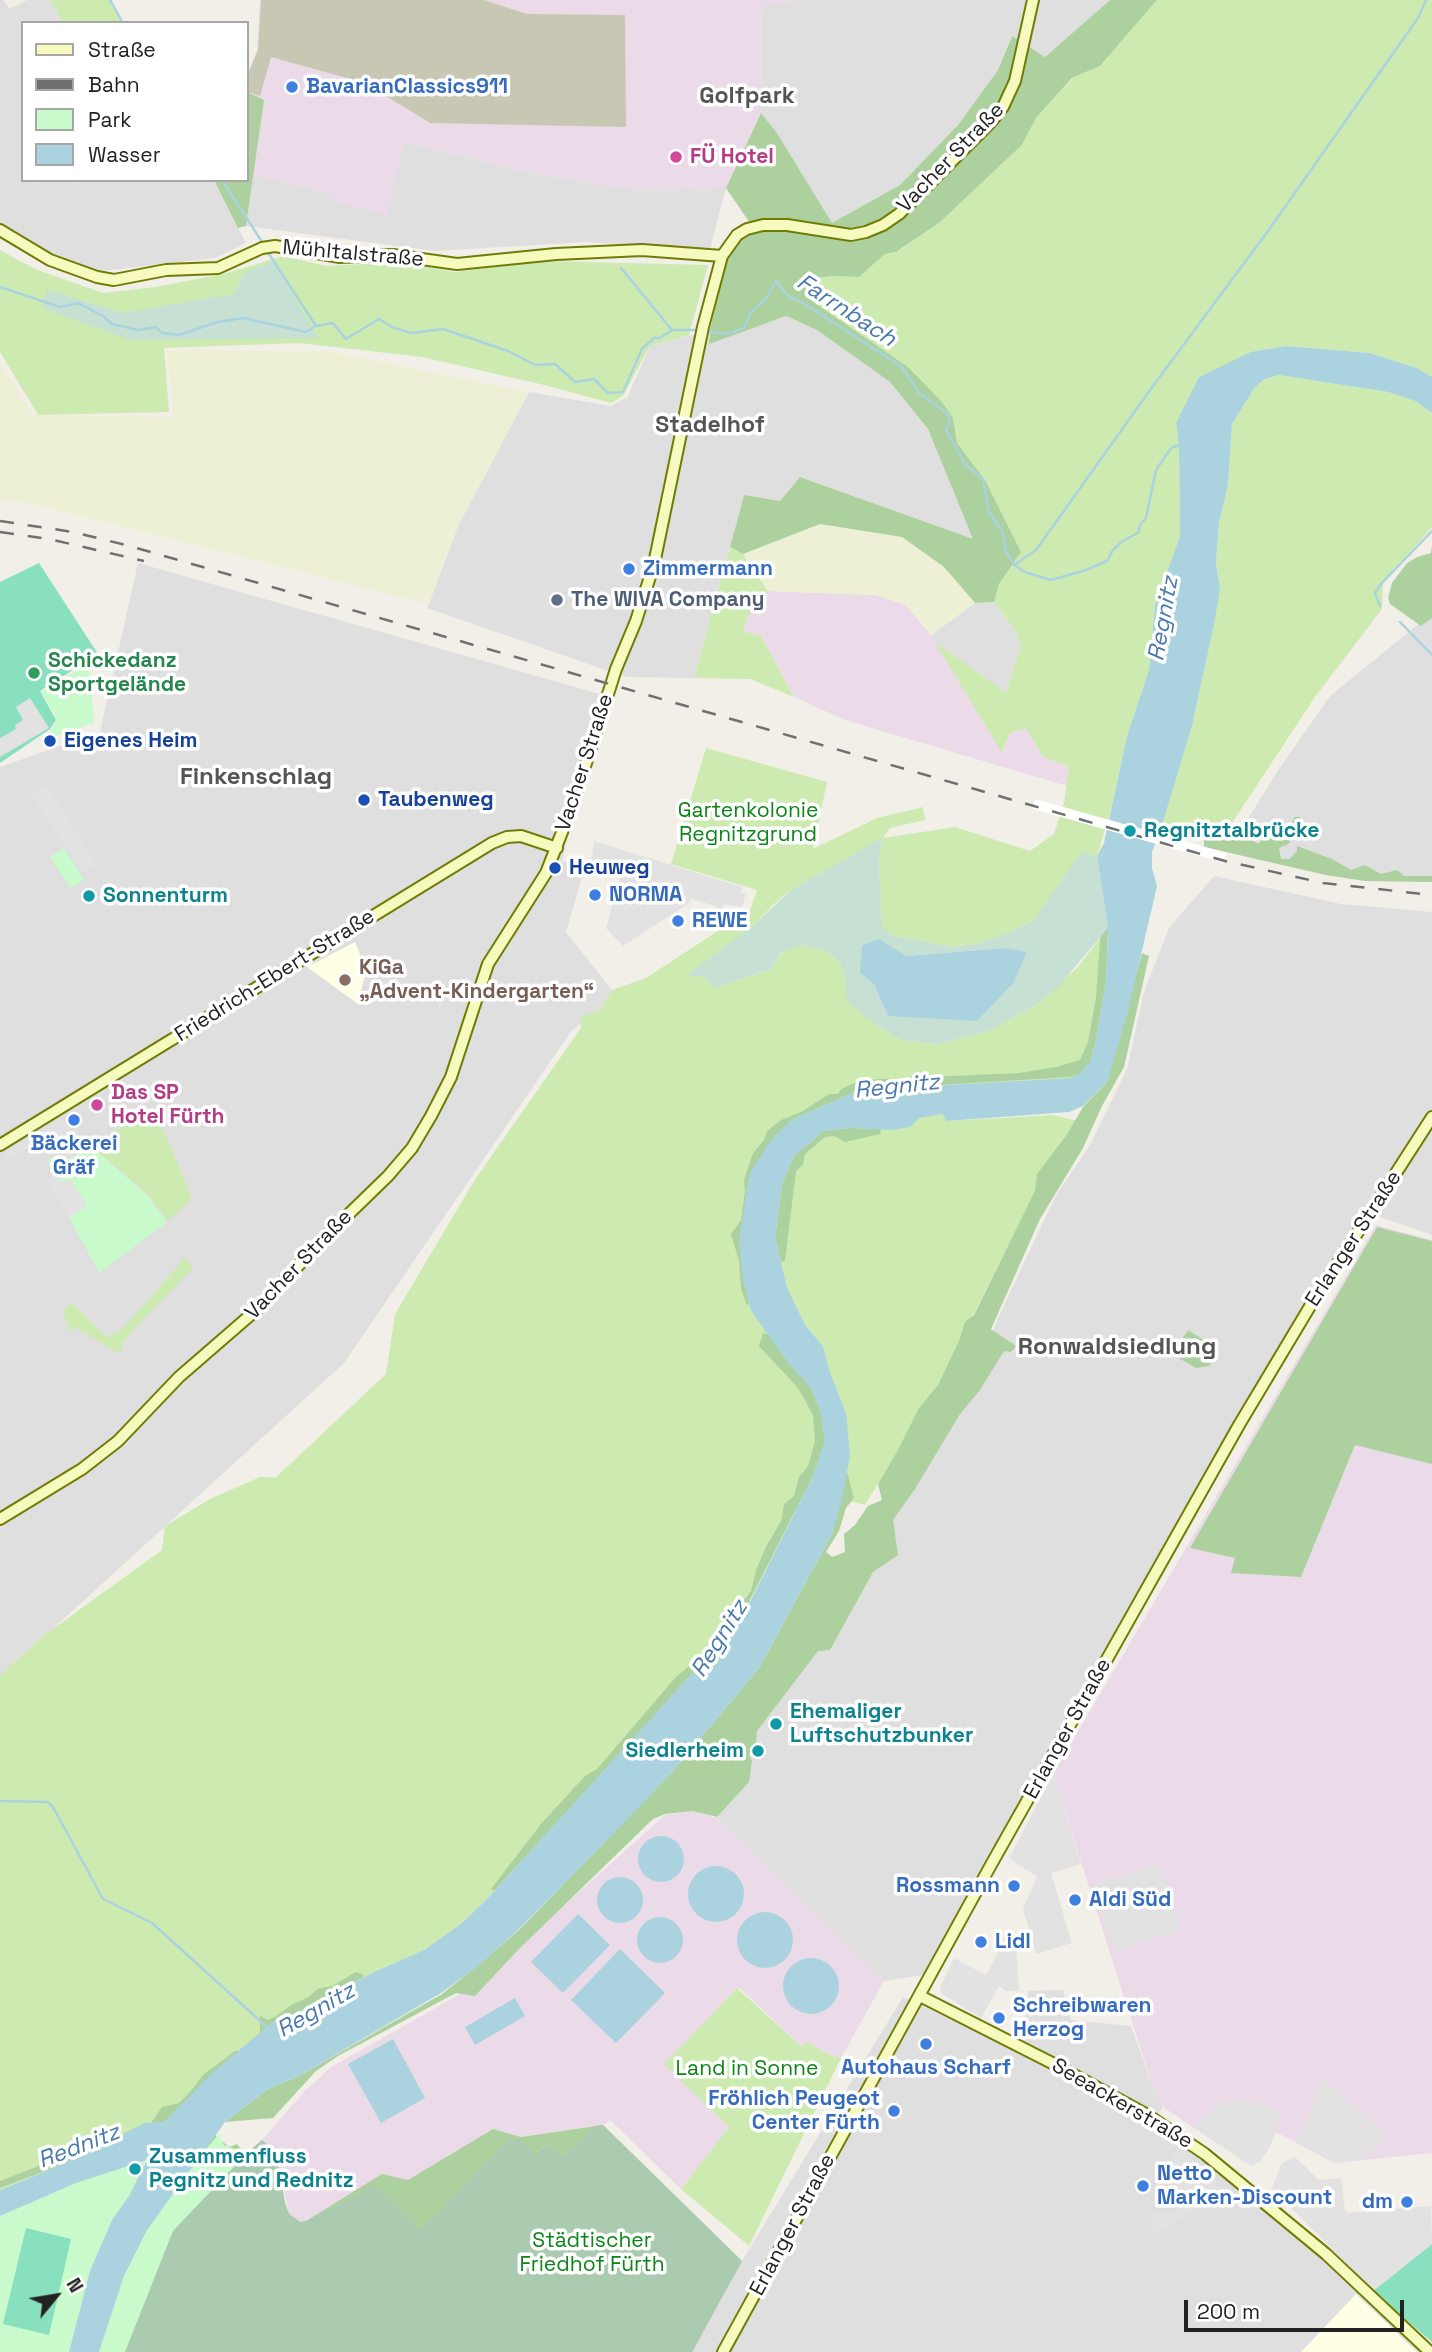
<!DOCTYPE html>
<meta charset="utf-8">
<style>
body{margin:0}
#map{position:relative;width:1432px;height:2352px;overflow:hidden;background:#f2efe9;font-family:"Space Grotesk",sans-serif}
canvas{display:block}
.legend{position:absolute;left:21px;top:21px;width:228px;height:161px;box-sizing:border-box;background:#fff;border:2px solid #a7a7a7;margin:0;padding:9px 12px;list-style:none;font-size:21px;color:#222}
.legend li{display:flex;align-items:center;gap:14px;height:35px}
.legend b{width:35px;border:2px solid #a7a7a7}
.north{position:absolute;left:21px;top:2261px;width:70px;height:70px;-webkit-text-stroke:5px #fff;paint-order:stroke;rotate:60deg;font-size:19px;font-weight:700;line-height:28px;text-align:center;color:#222}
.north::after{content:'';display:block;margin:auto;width:24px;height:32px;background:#222;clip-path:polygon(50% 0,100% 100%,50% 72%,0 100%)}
.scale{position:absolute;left:1184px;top:2300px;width:220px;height:32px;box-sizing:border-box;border:4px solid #222;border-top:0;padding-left:9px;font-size:21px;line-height:24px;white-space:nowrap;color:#222;-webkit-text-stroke:5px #fff;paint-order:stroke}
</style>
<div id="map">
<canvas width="1432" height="2352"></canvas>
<ul class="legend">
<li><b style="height:9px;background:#f7fabf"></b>Straße</li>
<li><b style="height:9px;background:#707070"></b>Bahn</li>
<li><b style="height:19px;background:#c8facc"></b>Park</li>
<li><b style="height:19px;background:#aad3df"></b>Wasser</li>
</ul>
<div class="north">N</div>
<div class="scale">200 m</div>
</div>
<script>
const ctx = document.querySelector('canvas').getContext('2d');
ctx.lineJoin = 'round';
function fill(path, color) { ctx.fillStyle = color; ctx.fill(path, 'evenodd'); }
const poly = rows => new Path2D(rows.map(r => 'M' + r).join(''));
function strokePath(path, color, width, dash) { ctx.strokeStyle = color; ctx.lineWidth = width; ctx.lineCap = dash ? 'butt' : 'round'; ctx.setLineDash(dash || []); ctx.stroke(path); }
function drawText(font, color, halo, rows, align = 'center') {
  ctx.font = font + ' "Space Grotesk",sans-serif'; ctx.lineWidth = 7; ctx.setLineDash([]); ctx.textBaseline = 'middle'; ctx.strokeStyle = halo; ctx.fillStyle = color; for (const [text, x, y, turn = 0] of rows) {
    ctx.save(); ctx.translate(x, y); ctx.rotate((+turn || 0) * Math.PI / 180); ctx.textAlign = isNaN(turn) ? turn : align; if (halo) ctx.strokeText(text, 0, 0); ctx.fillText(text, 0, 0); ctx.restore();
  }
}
const residential = poly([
 [0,0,4,0,9,9,27,0,50,0,63,23,23,23,23,180,214,180,246,243,215,258,94,272,28,242,0,224],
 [802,0,1110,0,1045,57,1011,37,998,70,958,125,900,185,832,224,777,133,761,113,762,5],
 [404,142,537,174,639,190,726,188,710,249,586,242,435,251,246,226,253,174,335,195,333,200],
 [786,316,817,330,890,382,928,429,974,540,801,477,780,501,744,495,694,678,626,677,427,608,458,526,529,392,611,406,627,398,650,346,710,330,709,343],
 [138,563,600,694,562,861,585,867,566,932,612,990,600,1010,572,1030,344,1363,0,1677,0,767,100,732],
 [994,602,1015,630,1021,646,1006,694,934,641,931,635,975,603],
 [1432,613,1432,882,1365,881,1326,875,1227,852,1279,769,1330,696],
 [1214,876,1341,904,1432,912,1432,1235,1363,1211,1179,1517,923,1975,884,1981,717,1818,755,1726,971,1384,999,1316,1056,1195,1090,1145,1127,1069,1144,992,1169,928],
 [1063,1990,1071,2020,1131,2026,1153,2088,1163,2107,1153,2123,1183,2143,1372,2293,1432,2345,1432,2352,692,2352,742,2261,903,1997,1021,2054,1028,1991]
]);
const industrial = poly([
 [260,0,802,0,762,6,761,113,726,188,639,190,537,174,404,142,387,215,333,201,334,195,253,174,263,100,247,92,247,74,257,50],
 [768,591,876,595,906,605,931,635,1003,752,1010,733,1027,728,1043,757,1069,767,1067,786,845,720,794,697,761,636,743,631,756,594,765,597],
 [1376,1225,1432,1240,1432,2153,1334,2163,1276,2132,1268,2150,1260,2161,1251,2166,1163,2107,1153,2088,1053,1774],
 [694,1811,717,1818,884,1981,841,2058,836,2055,835,2057,807,2042,802,2047,741,1989,737,1988,729,2127,681,2189,610,2120,603,2125,521,2137,493,2129,408,2181,306,2221,300,2222,289,2214,276,2153,262,2140,304,2092,331,2067,474,1986,665,1815]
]);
const education = poly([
 [355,942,366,970,358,1004,307,967],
 [1356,2294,1417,2352,1301,2352]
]);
const construction = poly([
 [261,0,484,0,527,14,625,15,626,127,430,123,365,83,271,57,260,96,247,92,247,77,258,50]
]);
const farmland = poly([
 [167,350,328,351,529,392,458,526,429,604,28,503,0,499,0,363,33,415,174,417],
 [820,524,902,537,944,567,975,603,931,635,906,605,876,595,768,591,743,554]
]);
const grass = poly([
 [50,0,109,0,123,23,63,23],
 [1157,0,1432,0,1432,377,1417,368,1370,353,1287,346,1176,423,1179,445,1180,536,1155,605,1149,670,1127,736,1110,814,1097,856,1082,853,1033,921,1004,934,975,944,953,947,893,936,882,926,879,860,882,839,791,890,773,905,705,977,713,987,748,977,771,969,783,950,804,945,823,950,839,961,844,972,848,1001,868,1019,900,1040,938,1044,989,1031,1036,1005,1077,968,1108,928,1106,983,1095,1045,1079,1075,1070,1078,859,1090,791,1120,739,1242,743,1280,790,1365,821,1414,825,1442,813,1476,748,1606,704,1660,486,1900,462,1923,424,1950,374,1972,296,2013,164,2122,0,2190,0,1676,43,1636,162,1550,165,1526,210,1499,260,1477,275,1478,386,1374,395,1314,476,1178,581,1028,581,1016,600,1010,612,990,646,978,750,910,757,890,671,864,706,748,827,782,813,849,877,818,923,807,925,820,890,828,883,838,955,827,1030,851,1054,834,1064,803,1069,767,1043,757,1026,728,1010,733,1002,753,934,641,1006,693,1021,646,1015,630,994,602,999,584,1021,552,985,480,957,443,953,418,908,367,805,296,808,279,833,276,859,277,885,254,897,252,939,223,1022,145,1036,118,1073,78,1100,66],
 [0,250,35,269,103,293,155,287,224,274,283,256,326,266,397,262,455,272,544,261,708,265,689,335,650,346,623,396,611,403,540,384,422,357,299,343,164,348,169,412,38,415,0,352],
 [1279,375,1388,392,1415,401,1432,413,1432,527,1383,583,1382,609,1315,697,1232,823,1216,830,1180,830,1163,822,1192,726,1220,590,1216,563,1219,523,1228,485,1232,424,1255,387,1265,379],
 [730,547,743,554,768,591,765,597,756,595,743,631,761,636,794,697,750,679,694,678],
 [149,1110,165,1134,192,1198,168,1221,148,1194,91,1146],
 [943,1114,947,1121,1053,1115,1082,1122,1012,1238,939,1383,865,1505,842,1499,846,1413,829,1373,823,1346,805,1325,787,1287,775,1237,782,1184,794,1155,824,1131],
 [185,1258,193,1268,135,1328,123,1343,119,1354,75,1327,70,1332,63,1310,72,1303,107,1337,123,1328],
 [737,1988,802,2047,807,2042,834,2057,836,2055,841,2058,749,2246,681,2189,729,2127,664,2064]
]);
const forest = poly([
 [1110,0,1157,0,1100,66,1072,78,1036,118,1022,145,939,223,896,252,885,254,859,277,833,276,808,279,805,296,908,367,941,401,953,418,957,443,985,480,1021,552,999,584,994,602,975,603,944,567,902,537,820,524,743,554,730,547,744,495,780,501,800,477,973,539,928,429,890,382,817,330,786,316,709,344,710,330,726,261,737,243,756,232,726,188,761,113,777,133,832,223,900,185,958,125,998,70,1012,36,1045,57],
 [247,92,264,100,246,226,238,228,214,180,247,180],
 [1432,546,1432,618,1421,626,1390,604,1388,598,1392,583,1407,563,1417,557,1431,553],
 [1295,817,1300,817,1303,826,1288,844,1279,848,1281,859,1290,859,1297,851,1297,846,1332,859,1351,870,1365,865,1381,874,1397,870,1404,876,1432,876,1432,882,1365,881,1326,875,1204,847,1204,837,1211,833,1227,841,1241,837,1252,840,1258,844,1265,837,1280,837,1288,829],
 [1102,914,1108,928,1106,983,1095,1045,1090,1063,1079,1075,1070,1077,859,1090,791,1120,740,1242,744,1280,749,1303,747,1306,741,1288,739,1261,731,1234,741,1220,745,1191,744,1180,753,1153,764,1140,767,1131,781,1120,801,1112,829,1094,838,1094,841,1089,861,1080,1019,1073,1056,1067,1080,1060,1088,1042,1096,997],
 [1142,953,1149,956,1124,1067,1102,1106,1083,1148,1040,1219,991,1329,1016,1346,1011,1352,1004,1351,980,1390,960,1414,915,1489,893,1520,898,1555,873,1572,830,1650,818,1651,757,1731,756,1742,749,1755,752,1761,749,1782,717,1817,693,1811,665,1814,653,1819,518,1950,475,1996,456,1993,338,2056,316,2071,273,2118,225,2122,268,2089,299,2076,442,1994,476,1967,520,1929,673,1771,759,1668,832,1534,847,1472,854,1498,846,1508,839,1531,826,1552,832,1557,845,1552,844,1534,855,1525,868,1506,882,1500,878,1484,898,1450,919,1408,938,1385,959,1341,965,1322,974,1315,1035,1191,1037,1174,1066,1136,1083,1107,1107,1082],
 [848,1128,881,1129,880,1134,845,1142,834,1136,825,1137,805,1154,803,1165,796,1171,785,1261,781,1262,775,1237,782,1184,794,1156,824,1131],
 [1377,1227,1432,1241,1432,1464,1355,1445,1301,1577,1231,1573,1235,1558,1190,1548],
 [1188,1330,1218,1349,1209,1366,1196,1368,1172,1354],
 [763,1333,769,1335,812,1389,821,1413,825,1442,813,1476,747,1605,705,1661,494,1891,491,1889,541,1824,585,1776,597,1769,675,1678,696,1660,751,1591,756,1570,766,1547,782,1519,784,1504,794,1496,799,1477,808,1466,815,1441,813,1415,798,1388,759,1346],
 [356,1972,364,1975,362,1978,296,2013,274,2021,260,2034,260,2015,267,2020,275,2017,291,2005,309,1997,317,1989,332,1986],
 [235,2051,242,2051,164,2122,151,2123,162,2107,179,2103,191,2091,204,2074],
 [603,2125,742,2261,692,2352,564,2160,547,2143,534,2156,422,2233,168,2352,99,2352,196,2161,215,2135,229,2147,237,2144,245,2154,262,2140,276,2153,285,2203,289,2214,300,2222,306,2221,382,2174,408,2180,493,2129,521,2137],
 [110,2138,111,2141,56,2167,0,2188,0,2181]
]);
const wetland = poly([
 [273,261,318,338,131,340,42,308,47,290,123,313,234,294,245,272],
 [882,838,879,860,882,925,893,936,953,947,975,944,1004,934,1033,921,1082,852,1097,856,1108,928,1059,986,1036,1005,989,1031,938,1044,900,1040,868,1019,847,1001,844,972,839,961,823,950,804,945,782,951,771,969,713,988,705,977,687,975,755,924,791,890],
 [1005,948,888,1016,874,984,906,956]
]);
const cemetery = poly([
 [603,2125,742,2261,692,2352,125,2352,173,2231,209,2191,262,2140,276,2153,285,2203,289,2214,300,2222,306,2221,375,2185,421,2230,509,2139,520,2139,535,2155,547,2143,563,2158,594,2126]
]);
const park = poly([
 [85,665,90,673,94,723,54,737,51,731,57,719,41,692],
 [64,848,84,880,70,888,50,857],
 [91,1146,147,1195,167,1222,99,1273,69,1217,87,1206,70,1179,63,1183,47,1161,58,1154,64,1162],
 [219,2134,224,2145,247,2153,173,2231,125,2352,99,2352,124,2276,147,2230,196,2160],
 [148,2160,129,2196,112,2220,90,2271,69,2352,0,2352,0,2216,76,2183]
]);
const pitch = poly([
 [39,563,98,654,40,691,56,720,50,729,0,763,0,582],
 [26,2228,71,2239,49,2335,3,2324],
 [1432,2244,1432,2342,1373,2291]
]);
const parking = poly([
 [30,698,49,728,0,757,0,738,16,729,15,725,23,720,16,707],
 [46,785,97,864,83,873,31,795],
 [594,841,742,887,741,893,746,894,742,907,724,904,721,912,715,910,716,906,691,899,689,903,623,946,606,928,621,874,591,865],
 [62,1118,82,1150,64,1161,48,1136,7,1160,3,1153],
 [54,1174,63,1183,70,1179,87,1206,69,1217,45,1179],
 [1053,1774,1081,1864,1051,1873,1072,1943,1036,1954,1023,1909,1037,1877,1009,1858],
 [1154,1865,1161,1869,1180,1924,1176,1931,1115,1951,1093,1885],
 [1003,1932,1016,1944,1019,1991,1006,1991,999,1986,981,2018,942,1994,940,1988,954,1958,986,1975,1003,1943,999,1940],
 [1322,2078,1386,2135,1364,2159,1336,2162,1295,2141,1305,2124],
 [1244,2099,1278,2111,1279,2114,1271,2144,1260,2161,1251,2166,1197,2129,1200,2119,1220,2104],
 [1179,2148,1216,2181,1215,2195,1169,2228,1151,2233,1154,2214,1174,2213,1176,2183,1161,2169],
 [1295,2157,1319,2180,1341,2178,1345,2210,1348,2213,1431,2206,1432,2244,1373,2291,1272,2188,1282,2163]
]);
const water = poly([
 [1287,346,1370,353,1417,368,1432,377,1432,413,1415,401,1388,392,1279,375,1265,379,1255,387,1232,424,1228,485,1219,523,1216,563,1220,590,1214,624,1192,726,1163,822,1152,852,1152,868,1157,886,1127,1015,1107,1082,1083,1106,1069,1112,946,1121,943,1114,919,1118,910,1127,892,1130,848,1128,824,1131,794,1156,782,1184,775,1237,787,1287,805,1325,823,1346,830,1373,846,1413,850,1456,842,1499,832,1534,759,1668,673,1771,625,1822,520,1928,477,1967,441,1993,299,2076,268,2089,225,2122,147,2230,124,2276,99,2352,69,2352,90,2271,112,2220,129,2196,147,2160,76,2183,0,2216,0,2190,56,2167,145,2123,164,2122,212,2073,274,2021,296,2013,374,1972,424,1950,462,1923,486,1900,704,1660,748,1606,813,1476,825,1442,821,1414,812,1389,790,1365,751,1311,743,1280,739,1242,749,1175,770,1141,791,1120,859,1090,1070,1078,1079,1074,1090,1062,1095,1045,1106,983,1108,928,1097,856,1104,843,1127,736,1149,670,1155,605,1180,536,1179,445,1176,423,1199,377,1251,352],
 [879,939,906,956,1005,948,1027,952,1013,983,977,1021,888,1016,874,984,860,973,862,946],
 '638 1859a23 23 0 1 1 46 0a23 23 0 1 1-46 0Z',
 '688 1894a28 28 0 1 1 56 0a28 28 0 1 1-56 0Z',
 '597 1900a23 23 0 1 1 46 0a23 23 0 1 1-46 0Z',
 '737 1940a28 28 0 1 1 56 0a28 28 0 1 1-56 0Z',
 [578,1914,610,1945,563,1993,531,1962],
 '637 1940a23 23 0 1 1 46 0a23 23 0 1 1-46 0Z',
 [620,1949,665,1993,616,2043,571,2000],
 '783 1986a28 28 0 1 1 56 0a28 28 0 1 1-56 0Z',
 [515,1998,525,2016,475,2045,465,2027],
 [393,2039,425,2098,381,2123,348,2064]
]);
const pier = poly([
 [1035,799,1227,853,1224,863,1033,809]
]);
const stream = poly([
 [110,0,123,23],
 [222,180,264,245],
 [267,251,316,326],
 [621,268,672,330],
 [0,287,60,307,78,303,103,316,112,324,138,330,156,327,162,333,179,335,217,322,243,318,306,332,316,326,333,323,346,339,379,319,392,327,411,333,443,329,508,351,535,365,555,364,575,382,594,379,608,393,623,392,642,349,654,338,660,338,672,330,699,330],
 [706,331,727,334,744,328,751,312,766,299,776,281,790,298,800,301,901,366,919,393,948,414,950,422,946,430,965,464,983,479,989,512,1003,533,1006,551,1014,565,1025,572,1051,580,1086,570,1107,561,1113,550,1124,540,1138,533,1140,525,1146,518,1156,470,1171,448,1182,444],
 [1014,565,1036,550,1153,386,1268,231,1418,18,1426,0],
 [1380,606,1375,593,1381,584,1432,531],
 [1400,622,1432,655],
 [0,1801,48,1802,53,1807,103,1899,152,1923,268,2028]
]);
const secondary = poly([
 [0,230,50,260,97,277,114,280,166,270,218,268,262,248,275,246,340,257,393,255,457,264,556,254,642,250,722,256],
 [0,1145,492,843,507,837,521,836,557,848],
 [0,1519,82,1469,118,1441,179,1377,262,1305,321,1241,388,1176,412,1148,431,1116,451,1077,488,964,546,873,573,804,616,669,636,621,654,564,703,327,722,256,737,235,747,229,763,225,787,225,851,235,866,232,883,225,899,214,991,122,1003,107,1015,81,1033,0],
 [920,1996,1052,2063,1149,2116,1205,2154,1326,2254,1430,2352],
 [723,2352,992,1863,1239,1425,1309,1308,1432,1117]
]);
const rail = poly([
 [0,521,73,532,126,545,1225,861,1323,883,1432,895],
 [0,532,49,539,144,561]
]);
const markers = [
 [292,87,7,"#3f7fe0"],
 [676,157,7,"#d1479c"],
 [629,569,7,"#3f7fe0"],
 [557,600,7,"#5c6f8a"],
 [34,673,7,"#2e9e5b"],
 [50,741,7,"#1a4fb4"],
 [364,800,7,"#1a4fb4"],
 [1130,831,7,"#0f9aa8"],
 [555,868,7,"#1a4fb4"],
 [595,895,7,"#3f7fe0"],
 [89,896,7,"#0f9aa8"],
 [678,921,7,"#3f7fe0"],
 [345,980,7,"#8d6e63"],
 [97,1105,7,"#d1479c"],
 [74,1120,7,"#3f7fe0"],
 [776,1724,7,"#0f9aa8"],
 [758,1751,7,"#0f9aa8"],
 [1014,1886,7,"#3f7fe0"],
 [1075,1900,7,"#3f7fe0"],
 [981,1942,7,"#3f7fe0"],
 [999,2018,7,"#3f7fe0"],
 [926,2044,7,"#3f7fe0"],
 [894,2111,7,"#3f7fe0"],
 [135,2169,7,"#0f9aa8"],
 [1143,2186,7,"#3f7fe0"],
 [1407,2202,7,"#3f7fe0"]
];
const shopNames = [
 ["BavarianClassics911",306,87],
 ["Zimmermann",643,569],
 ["NORMA",609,895],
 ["REWE",692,921],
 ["Bäckerei",74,1144,"center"],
 ["Gräf",74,1168,"center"],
 ["Rossmann",1000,1886,"right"],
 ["Aldi Süd",1089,1900],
 ["Lidl",995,1942],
 ["Schreibwaren",1013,2006],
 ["Herzog",1013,2030],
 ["Autohaus Scharf",926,2068,"center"],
 ["Fröhlich Peugeot",880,2099,"right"],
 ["Center Fürth",880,2123,"right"],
 ["Netto",1157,2174],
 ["Marken-Discount",1157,2198],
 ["dm",1393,2202,"right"]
];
const hotelNames = [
 ["FÜ Hotel",690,157],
 ["Das SP",111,1093],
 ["Hotel Fürth",111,1117]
];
const streetNames = [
 ["Vacher Straße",951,158,-46],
 ["Mühltalstraße",353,254,5],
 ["Vacher Straße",585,763,-72],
 ["Friedrich-Ebert-Straße",275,976,-32],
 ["Erlanger Straße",1354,1239,-57],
 ["Vacher Straße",299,1265,-46],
 ["Erlanger Straße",1068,1729,-61],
 ["Seeackerstraße",1122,2104,30],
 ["Erlanger Straße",793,2225,-62]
];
const serviceNames = [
 ["The WIVA Company",571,600]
];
const leisureNames = [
 ["Schickedanz",48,661],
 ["Sportgelände",48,685]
];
const transitNames = [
 ["Eigenes Heim",64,741],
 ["Taubenweg",378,800],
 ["Heuweg",569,868]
];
const parkNames = [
 ["Gartenkolonie",748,811],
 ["Regnitzgrund",748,835],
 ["Land in Sonne",747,2069],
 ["Städtischer",592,2241],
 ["Friedhof Fürth",592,2265]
];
const cultureNames = [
 ["Regnitztalbrücke",1144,831],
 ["Sonnenturm",103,896],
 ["Ehemaliger",790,1712],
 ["Luftschutzbunker",790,1736],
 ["Siedlerheim",744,1751,"right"],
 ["Zusammenfluss",149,2157],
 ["Pegnitz und Rednitz",149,2181]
];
const educationNames = [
 ["KiGa",359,968],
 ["„Advent-Kindergarten“",359,992]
];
const neighbourhoodNames = [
 ["Golfpark",747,97],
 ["Stadelhof",710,426]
];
const waterNames = [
 ["Farrnbach",846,311,33],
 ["Regnitz",1164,619,-80],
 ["Regnitz",897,1087,-6],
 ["Regnitz",720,1639,-58],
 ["Regnitz",316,2011,-30],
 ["Rednitz",79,2147,-21]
];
const quarterNames = [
 ["Finkenschlag",256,777],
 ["Ronwaldsiedlung",1117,1347]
];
fill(residential, '#e0dfdf');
fill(industrial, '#ebdbe8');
fill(education, '#ffffe5');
fill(construction, '#c7c7b4');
fill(farmland, '#eef0d5');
fill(grass, '#cdebb0');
fill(forest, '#add19e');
fill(wetland, '#c6e0d4');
fill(cemetery, '#aacbaf');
fill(park, '#c8facc');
fill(pitch, '#88e0be');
fill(parking, '#e2e2e2');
fill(water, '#aad3df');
fill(pier, '#fff');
strokePath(stream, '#aad3df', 2.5);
strokePath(secondary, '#707d05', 14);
strokePath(secondary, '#f7fabf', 10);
strokePath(rail, '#707070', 2.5, [14, 14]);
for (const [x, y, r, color] of markers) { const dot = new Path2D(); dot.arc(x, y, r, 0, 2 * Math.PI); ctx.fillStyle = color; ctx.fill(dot); strokePath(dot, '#fff', 2.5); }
drawText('bold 21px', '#366cbe', '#fff', shopNames, 'left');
drawText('bold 21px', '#b23c85', '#fff', hotelNames, 'left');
drawText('21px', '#222', '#fff', streetNames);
drawText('bold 21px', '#4e5e75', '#fff', serviceNames, 'left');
drawText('bold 21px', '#27864d', '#fff', leisureNames, 'left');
drawText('bold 21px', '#164399', '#fff', transitNames, 'left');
drawText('21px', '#0c8416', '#fff', parkNames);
drawText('bold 21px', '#0d838f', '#fff', cultureNames, 'left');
drawText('bold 21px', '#785e54', '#fff', educationNames, 'left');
drawText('bold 23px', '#555', '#fff', neighbourhoodNames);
drawText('italic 23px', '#4a7aab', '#fff', waterNames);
drawText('bold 24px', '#555', '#fff', quarterNames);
</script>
